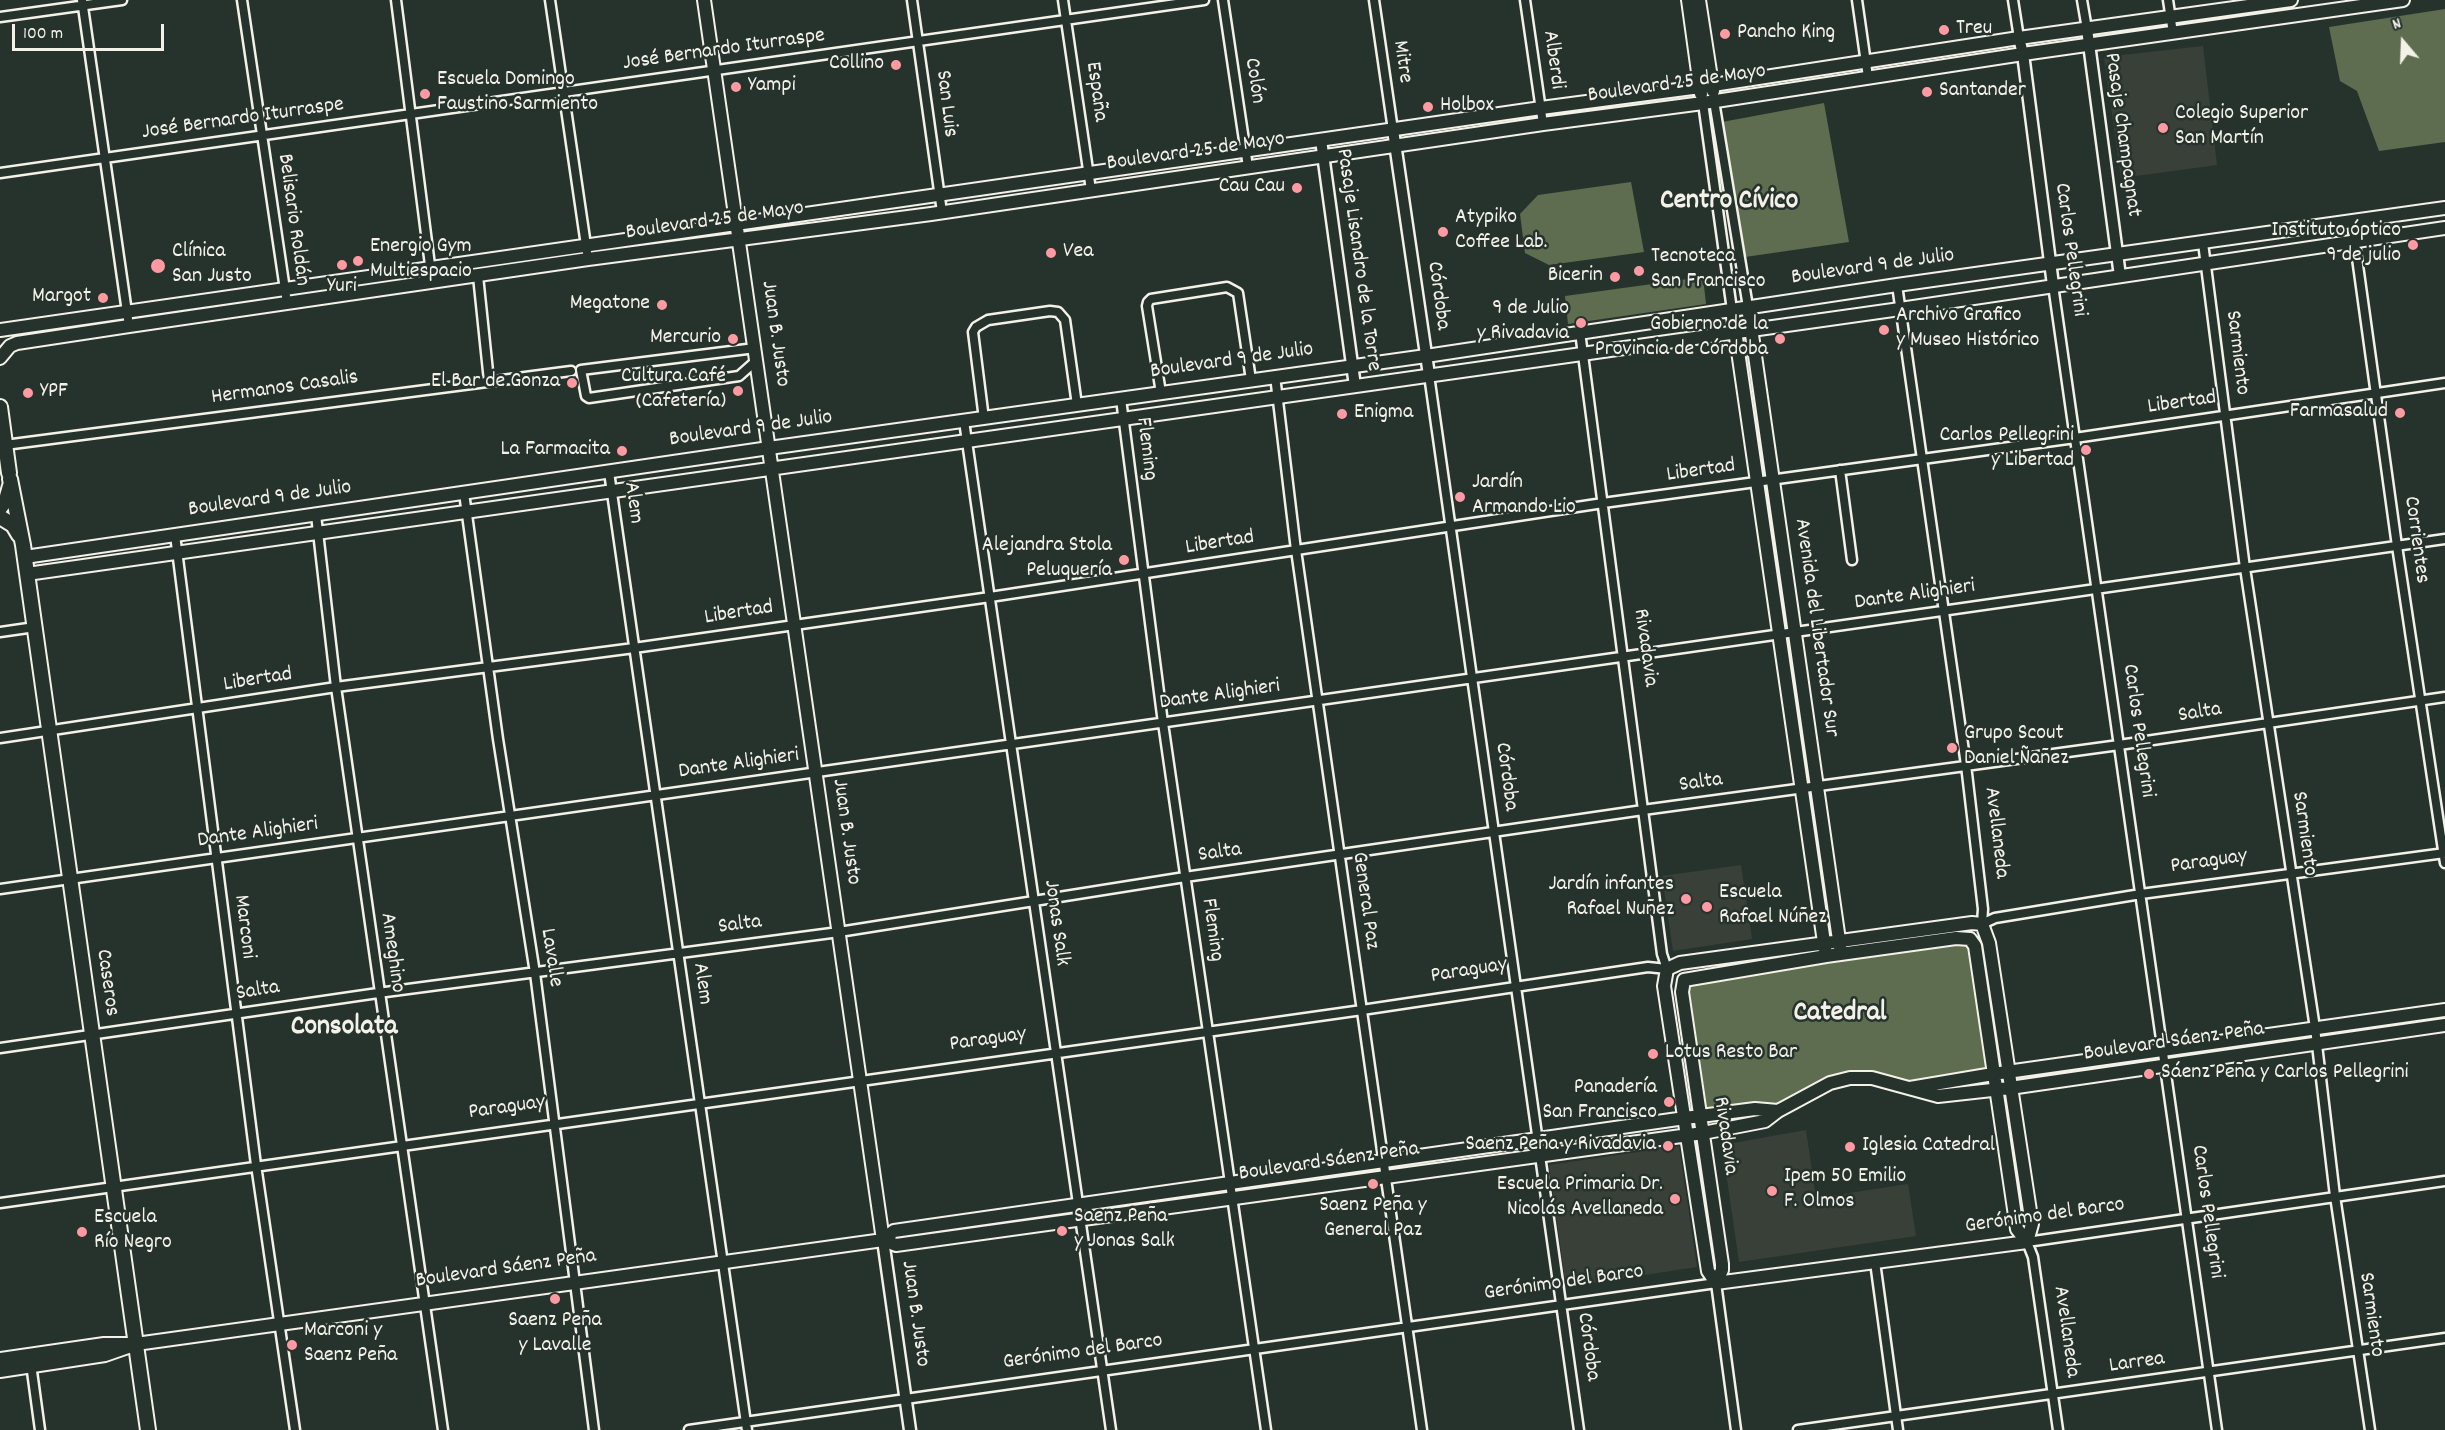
<!DOCTYPE html>
<meta charset="utf-8">
<style>
body{margin:0}
#map{position:relative;width:2445px;height:1430px;overflow:hidden;background:#26332d;font-family:Dekko,sans-serif}
canvas{display:block}
.north{position:absolute;left:2373px;top:12px;width:60px;height:60px;-webkit-text-stroke:4px #26332d;paint-order:stroke;rotate:341deg;font-size:16px;font-weight:700;line-height:24px;text-align:center;color:#f4f1e8}
.north::after{content:'';display:block;margin:auto;width:21px;height:27px;background:#f4f1e8;clip-path:polygon(50% 0,100% 100%,50% 72%,0 100%)}
.scale{position:absolute;left:12px;top:24px;width:152px;height:27px;box-sizing:border-box;border:3px solid #f4f1e8;border-top:0;padding-left:8px;font-size:18px;line-height:21px;white-space:nowrap;color:#f4f1e8;-webkit-text-stroke:4px #26332d;paint-order:stroke}
</style>
<div id="map">
<canvas width="2445" height="1430"></canvas>
<div class="north">N</div>
<div class="scale">100 m</div>
</div>
<script>
const ctx = document.querySelector('canvas').getContext('2d');
ctx.lineJoin = 'round';
function fill(path, color) { ctx.fillStyle = color; ctx.fill(path, 'evenodd'); }
const poly = rows => new Path2D(rows.map(r => 'M' + r).join(''));
function strokePath(path, color, width, dash) { ctx.strokeStyle = color; ctx.lineWidth = width; ctx.lineCap = dash ? 'butt' : 'round'; ctx.setLineDash(dash || []); ctx.stroke(path); }
function drawText(font, color, halo, rows, align = 'center') {
  ctx.font = font + ' Dekko,sans-serif'; ctx.lineWidth = 5; ctx.setLineDash([]); ctx.textBaseline = 'middle'; ctx.strokeStyle = halo; ctx.fillStyle = color; for (const [text, x, y, turn = 0] of rows) {
    ctx.save(); ctx.translate(x, y); ctx.rotate((+turn || 0) * Math.PI / 180); ctx.textAlign = isNaN(turn) ? turn : align; if (halo) ctx.strokeText(text, 0, 0); ctx.fillText(text, 0, 0); ctx.restore();
  }
}
const built = poly([
 [2203,46,2217,165,2121,178,2104,57],
 [1741,865,1752,939,1673,951,1662,876],
 [1806,1130,1816,1198,1908,1184,1916,1236,1739,1262,1722,1145],
 [1679,1146,1697,1267,1566,1287,1549,1165]
]);
const green = poly([
 [2445,9,2445,142,2379,151,2357,91,2340,81,2329,27],
 [1824,103,1849,242,1745,257,1722,122],
 [1631,182,1644,252,1549,265,1525,253,1520,214,1538,195],
 [1703,277,1706,304,1568,324,1565,296],
 [1970,939,1993,1074,1909,1088,1850,1078,1778,1111,1700,1117,1684,980]
]);
const minor = poly([
 [82,0,129,326],
 [242,0,287,303],
 [396,0,431,273],
 [550,0,588,259],
 [912,0,942,212],
 [1063,0,1091,190],
 [1223,0,1248,167],
 [1374,0,1393,130],
 [1525,0,1543,124],
 [1857,0,1868,77],
 [2013,0,2019,38],
 [2082,0,2087,29],
 [2168,0,2173,33],
 [0,17,122,0],
 [1714,101,1748,307],
 [1703,103,1732,310],
 [0,173,1204,0],
 [2352,222,2397,546,2445,863],
 [2203,243,2245,568,2315,1028,2335,1196,2370,1430],
 [478,276,489,381],
 [1897,285,1966,765,1983,909,1982,924],
 [2053,285,2217,1430],
 [755,348,581,370,586,396,589,398,732,377,739,376,757,360],
 [1429,375,1579,1430],
 [1275,376,1296,550,1422,1430],
 [1161,393,1147,306,1148,302,1151,299,1227,287,1238,293,1251,380],
 [1121,399,1163,723,1266,1430],
 [984,419,973,332,976,327,988,320,1050,311,1058,312,1065,320,1077,405],
 [964,421,1111,1430],
 [5,445,571,371],
 [1840,470,1852,560],
 [609,472,747,1430],
 [464,493,498,739,535,973,594,1430],
 [316,515,336,687,443,1430],
 [175,535,256,1165,295,1430],
 [0,632,35,627],
 [0,738,336,687,634,648,990,597,1603,503,2075,438,2445,383],
 [0,889,2445,539],
 [1982,924,1995,918,2141,894,2445,853],
 [0,1048,378,993,839,932,1185,877,1643,810,2119,745,2445,697],
 [0,1203,1362,1010,1648,967,1667,969,1662,954,1580,332],
 [1875,1262,1898,1430],
 [31,1364,40,1430],
 [689,1430,1716,1283,1736,1430],
 [1798,1430,2445,1338],
 [2058,1430,2033,1257,2027,1242,2445,1181]
]);
const tertiary = poly([
 [2087,29,2120,276],
 [2019,38,2023,54,2053,285],
 [1393,130,1429,375],
 [1321,140,1355,386],
 [883,1240,910,1430]
]);
const secondary = poly([
 [704,0,883,1240],
 [1688,0,1701,94],
 [1699,0,1713,91],
 [1748,307,1841,954],
 [1732,310,1826,956],
 [0,330,1541,108,1700,87,2019,38,2291,0],
 [0,358,10,346,17,343,129,326,588,259,931,214,1543,124,1703,103,2023,54,2403,0],
 [25,557,769,448,1426,356,1897,285,2445,208],
 [27,574,1900,309,2445,228],
 [1982,924,1989,943,2032,1224,2027,1242],
 [1970,939,1975,946,2017,1229,2027,1242],
 [1667,969,1664,986,1687,1136,1708,1271,1716,1283],
 [1667,969,1680,963,1972,923,1982,924],
 [1684,980,1682,992,1722,1264,1722,1270,1716,1283],
 [1684,980,1826,956,1956,938,1970,939],
 [1910,1088,1993,1074,2445,1010],
 [883,1240,894,1231,1685,1118,1755,1109,1778,1111],
 [1716,1283,2027,1242],
 [0,1359,104,1344,136,1344,883,1240,896,1245,1703,1133,1765,1121,1778,1111,1830,1083,1850,1078,1872,1078,1938,1096,2010,1088,2445,1025],
 [0,1371,105,1355,128,1347]
]);
const primary = poly([
 [0,407,9,473],
 [10,479,23,545,148,1430],
 [0,508,6,500,10,486],
 [0,517,13,525,19,535]
]);
const markers = [
 [1944,30,6,"#ff9aa2"],
 [1725,34,6,"#ff9aa2"],
 [896,65,6,"#ff9aa2"],
 [736,87,6,"#ff9aa2"],
 [1927,92,6,"#ff9aa2"],
 [425,94,6,"#ff9aa2"],
 [1428,107,6,"#ff9aa2"],
 [2163,128,6,"#ff9aa2"],
 [1297,188,6,"#ff9aa2"],
 [1443,232,6,"#ff9aa2"],
 [2413,245,6,"#ff9aa2"],
 [1051,253,6,"#ff9aa2"],
 [358,261,6,"#ff9aa2"],
 [342,265,6,"#ff9aa2"],
 [158,266,8,"#ff9aa2"],
 [1639,271,6,"#ff9aa2"],
 [1615,277,6,"#ff9aa2"],
 [103,298,6,"#ff9aa2"],
 [662,305,6,"#ff9aa2"],
 [1581,323,6,"#ff9aa2"],
 [1884,330,6,"#ff9aa2"],
 [733,339,6,"#ff9aa2"],
 [1780,339,6,"#ff9aa2"],
 [572,383,6,"#ff9aa2"],
 [738,391,6,"#ff9aa2"],
 [28,393,6,"#ff9aa2"],
 [2400,413,6,"#ff9aa2"],
 [1342,414,6,"#ff9aa2"],
 [2086,450,6,"#ff9aa2"],
 [622,451,6,"#ff9aa2"],
 [1460,497,6,"#ff9aa2"],
 [1124,560,6,"#ff9aa2"],
 [1952,748,6,"#ff9aa2"],
 [1686,899,6,"#ff9aa2"],
 [1707,907,6,"#ff9aa2"],
 [1653,1054,6,"#ff9aa2"],
 [2149,1074,6,"#ff9aa2"],
 [1669,1102,6,"#ff9aa2"],
 [1668,1146,6,"#ff9aa2"],
 [1850,1147,6,"#ff9aa2"],
 [1373,1184,6,"#ff9aa2"],
 [1772,1191,6,"#ff9aa2"],
 [1675,1199,6,"#ff9aa2"],
 [1062,1231,6,"#ff9aa2"],
 [82,1232,6,"#ff9aa2"],
 [555,1299,6,"#ff9aa2"],
 [292,1345,6,"#ff9aa2"]
];
const poiNames = [
 ["Treu",1956,30],
 ["Pancho King",1737,34],
 ["Collino",884,65,"right"],
 ["Escuela Domingo",437,81],
 ["Faustino Sarmiento",437,106],
 ["Yampi",748,87],
 ["Santander",1939,92],
 ["Holbox",1440,107],
 ["Colegio Superior",2175,115],
 ["San Martín",2175,140],
 ["Cau Cau",1285,188,"right"],
 ["Atypiko",1455,219],
 ["Coffee Lab.",1455,244],
 ["Instituto óptico",2401,232,"right"],
 ["9 de julio",2401,257,"right"],
 ["Energio Gym",370,248],
 ["Multiespacio",370,273],
 ["Clínica",172,253],
 ["San Justo",172,278],
 ["Vea",1063,253],
 ["Tecnoteca",1651,258],
 ["San Francisco",1651,283],
 ["Bicerin",1603,277,"right"],
 ["Yuri",342,288,"center"],
 ["Margot",91,298,"right"],
 ["Megatone",650,305,"right"],
 ["9 de Julio",1569,310,"right"],
 ["y Rivadavia",1569,335,"right"],
 ["Archivo Grafico",1896,317],
 ["y Museo Histórico",1896,342],
 ["Gobierno de la",1768,326,"right"],
 ["Provincia de Córdoba",1768,351,"right"],
 ["Mercurio",721,339,"right"],
 ["Cultura Café",726,378,"right"],
 ["(Cafetería)",726,403,"right"],
 ["El Bar de Gonza",560,383,"right"],
 ["YPF",40,393],
 ["Farmasalud",2388,413,"right"],
 ["Enigma",1354,414],
 ["Carlos Pellegrini",2074,437,"right"],
 ["y Libertad",2074,462,"right"],
 ["La Farmacita",610,451,"right"],
 ["Jardín",1472,484],
 ["Armando Lio",1472,509],
 ["Alejandra Stola",1112,547,"right"],
 ["Peluquería",1112,572,"right"],
 ["Grupo Scout",1964,735],
 ["Daniel Ñañez",1964,760],
 ["Jardín infantes",1674,886,"right"],
 ["Rafael Nuñez",1674,911,"right"],
 ["Escuela",1719,894],
 ["Rafael Núñez",1719,919],
 ["Lotus Resto Bar",1665,1054],
 ["Sáenz Peña y Carlos Pellegrini",2161,1074],
 ["Panadería",1657,1089,"right"],
 ["San Francisco",1657,1114,"right"],
 ["Saenz Peña y Rivadavia",1656,1146,"right"],
 ["Iglesia Catedral",1862,1147],
 ["Ipem 50 Emilio",1784,1178],
 ["F. Olmos",1784,1203],
 ["Escuela Primaria Dr.",1663,1186,"right"],
 ["Nicolás Avellaneda",1663,1211,"right"],
 ["Saenz Peña y",1373,1207,"center"],
 ["General Paz",1373,1232,"center"],
 ["Saenz Peña",1074,1218],
 ["y Jonas Salk",1074,1243],
 ["Escuela",94,1219],
 ["Río Negro",94,1244],
 ["Saenz Peña",555,1322,"center"],
 ["y Lavalle",555,1347,"center"],
 ["Marconi y",304,1332],
 ["Saenz Peña",304,1357]
];
const streetNames = [
 ["José Bernardo Iturraspe",724,51,-8],
 ["Alberdi",1552,60,82],
 ["Mitre",1401,62,82],
 ["Colón",1253,81,81],
 ["Boulevard 25 de Mayo",1677,85,-8],
 ["España",1095,92,82],
 ["San Luis",945,104,83],
 ["José Bernardo Iturraspe",243,120,-8],
 ["Pasaje Champagnat",2121,135,82],
 ["Boulevard 25 de Mayo",1196,153,-8],
 ["Belisario Roldán",292,220,82],
 ["Boulevard 25 de Mayo",715,222,-8],
 ["Carlos Pellegrini",2069,250,82],
 ["Pasaje Lisandro de la Torre",1357,260,82],
 ["Boulevard 9 de Julio",1873,268,-8],
 ["Córdoba",1437,296,82],
 ["Juan B. Justo",774,334,82],
 ["Sarmiento",2236,353,83],
 ["Boulevard 9 de Julio",1232,362,-8],
 ["Hermanos Casalis",285,389,-8],
 ["Libertad",2182,404,-8],
 ["Boulevard 9 de Julio",751,430,-8],
 ["Fleming",1145,449,83],
 ["Libertad",1701,472,-8],
 ["Boulevard 9 de Julio",270,500,-8],
 ["Alem",632,503,82],
 ["Corrientes",2415,540,82],
 ["Libertad",1220,544,-9],
 ["Dante Alighieri",1915,596,-8],
 ["Libertad",739,614,-9],
 ["Avenida del Libertador Sur",1815,628,82],
 ["Rivadavia",1644,648,82],
 ["Libertad",258,681,-9],
 ["Dante Alighieri",1220,696,-8],
 ["Salta",2200,714,-9],
 ["Carlos Pellegrini",2137,731,82],
 ["Dante Alighieri",739,765,-8],
 ["Córdoba",1505,777,82],
 ["Salta",1701,784,-8],
 ["Juan B. Justo",845,832,82],
 ["Avellaneda",1995,833,83],
 ["Dante Alighieri",258,834,-8],
 ["Sarmiento",2303,834,82],
 ["Salta",1220,854,-8],
 ["Paraguay",2209,863,-8],
 ["General Paz",1364,901,82],
 ["Jonas Salk",1055,923,82],
 ["Salta",740,926,-7],
 ["Marconi",243,927,83],
 ["Fleming",1211,930,82],
 ["Ameghino",391,953,82],
 ["Lavalle",550,958,81],
 ["Paraguay",1469,972,-9],
 ["Caseros",106,983,82],
 ["Alem",701,984,82],
 ["Salta",258,992,-9],
 ["Paraguay",988,1041,-8],
 ["Boulevard Sáenz Peña",2174,1043,-8],
 ["Paraguay",507,1109,-8],
 ["Rivadavia",1724,1136,82],
 ["Boulevard Sáenz Peña",1329,1163,-8],
 ["Carlos Pellegrini",2206,1212,82],
 ["Gerónimo del Barco",2045,1217,-8],
 ["Boulevard Sáenz Peña",506,1270,-8],
 ["Gerónimo del Barco",1564,1284,-8],
 ["Juan B. Justo",914,1314,82],
 ["Sarmiento",2370,1315,82],
 ["Avellaneda",2065,1332,82],
 ["Córdoba",1587,1347,82],
 ["Gerónimo del Barco",1083,1353,-8],
 ["Larrea",2137,1364,-8]
];
const districtNames = [
 ["Centro Cívico",1729,203],
 ["Catedral",1840,1015],
 ["Consolata",344,1029]
];
fill(built, '#394038');
fill(green, '#5e6d4f');
strokePath(minor, '#f4f1e8', 13);
strokePath(tertiary, '#f4f1e8', 15);
strokePath(secondary, '#f4f1e8', 16);
strokePath(primary, '#f4f1e8', 18);
strokePath(minor, '#26332d', 8);
strokePath(tertiary, '#26332d', 10);
strokePath(secondary, '#26332d', 12);
strokePath(primary, '#26332d', 14);
for (const [x, y, r, color] of markers) { const dot = new Path2D(); dot.arc(x, y, r, 0, 2 * Math.PI); ctx.fillStyle = color; ctx.fill(dot); strokePath(dot, '#26332d', 2); }
drawText('22px', '#f4f1e8', '#26332d', poiNames, 'left');
drawText('22px', '#f4f1e8', '#26332d', streetNames);
drawText('bold 28px', '#f4f1e8', '#26332d', districtNames);
</script>
